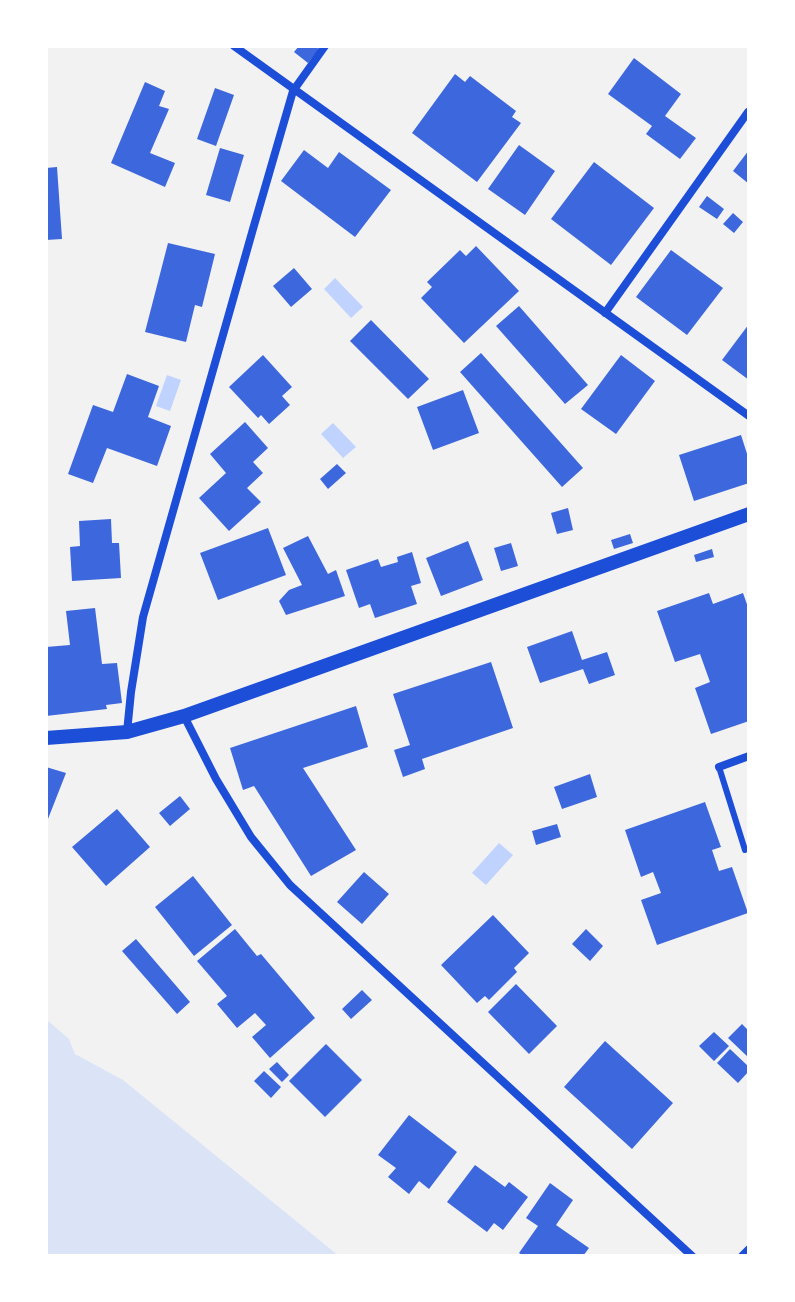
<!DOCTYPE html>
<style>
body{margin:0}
#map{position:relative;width:795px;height:1302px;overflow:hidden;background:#f2f2f2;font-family:Manrope,sans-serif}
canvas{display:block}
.frame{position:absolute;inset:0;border:48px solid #fff;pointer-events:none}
</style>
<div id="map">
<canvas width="795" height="1302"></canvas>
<div class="frame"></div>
</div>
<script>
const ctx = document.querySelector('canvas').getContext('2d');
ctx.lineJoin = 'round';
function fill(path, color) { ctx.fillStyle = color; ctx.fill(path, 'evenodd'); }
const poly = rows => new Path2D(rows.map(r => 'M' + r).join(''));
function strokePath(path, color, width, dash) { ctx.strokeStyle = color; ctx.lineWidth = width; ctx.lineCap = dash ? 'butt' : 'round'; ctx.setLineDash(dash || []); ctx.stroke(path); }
const green = poly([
 [46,1019,69,1039,75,1054,123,1080,339,1256,46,1256]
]);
const water = poly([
 [335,278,363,307,351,318,324,289],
 [167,375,181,380,170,411,156,406],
 [333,423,356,447,343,458,321,434],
 [499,843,513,855,486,885,472,873]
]);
const building = poly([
 [299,46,314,46,319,49,308,63,294,52],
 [634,58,681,94,665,116,696,138,680,159,646,134,652,126,608,94],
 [455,74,465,82,470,76,516,111,512,117,521,123,477,182,412,133],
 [145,82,165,91,159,106,169,109,150,153,175,163,165,187,111,163],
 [215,88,234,95,216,146,197,139],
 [519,145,555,171,525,215,488,189],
 [220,148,244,155,230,202,206,195],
 [304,150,328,168,339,152,391,190,355,237,281,181],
 [749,150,749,184,733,171],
 [594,162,654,208,611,265,551,219],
 [57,167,62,239,46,240,46,168],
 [707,196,724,209,717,219,699,207],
 [733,213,743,222,734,233,723,224],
 [168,243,215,254,202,307,195,305,186,342,145,332],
 [476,246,519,291,464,343,421,298,432,287,427,282,460,250,466,256],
 [671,250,723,288,687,335,636,297],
 [294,268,312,289,291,307,273,286],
 [519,306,588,385,565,404,496,326],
 [371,320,429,379,408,399,350,341],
 [749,324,749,380,722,360],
 [481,353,583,468,562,487,460,372],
 [263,355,292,387,282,396,290,405,269,424,261,415,258,418,229,387],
 [621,355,655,381,616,434,581,409],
 [127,374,159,386,148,417,171,426,157,466,107,448,93,483,68,474,93,405,113,412],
 [463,390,479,433,433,450,417,407],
 [245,422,268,448,253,462,263,473,247,488,261,502,229,531,199,498,226,473,210,454],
 [741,435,749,460,749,483,694,501,679,455],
 [337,464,346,473,328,489,320,479],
 [568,508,573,530,557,534,551,513],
 [111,519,112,543,119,543,121,578,72,581,70,547,80,546,79,521],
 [268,528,286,575,218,600,200,553],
 [630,534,633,543,614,549,611,540],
 [308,536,328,574,336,570,345,596,286,615,279,601,289,590,302,585,283,548],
 [468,541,483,580,441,596,426,558],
 [511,543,518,566,501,571,494,548],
 [712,549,714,557,696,562,694,555],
 [412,552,421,583,411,586,417,604,375,618,370,604,359,608,346,570,378,559,381,567,398,562,397,557],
 [709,593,713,604,743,593,749,610,749,721,711,734,695,688,710,682,700,654,675,662,657,611],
 [95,608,102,664,117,663,122,703,106,705,107,709,46,716,46,647,70,645,66,611],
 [572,631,582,660,607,652,615,675,589,684,583,669,540,683,527,647],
 [491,662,513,728,422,759,425,769,403,777,394,750,410,745,393,694],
 [356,706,368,747,303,768,356,850,311,876,254,786,243,790,230,748],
 [46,767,66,773,46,824],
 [590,774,597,797,562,809,554,787],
 [180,796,190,809,170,826,159,813],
 [705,802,721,847,712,850,719,871,732,867,748,913,657,945,641,900,661,893,653,872,641,877,625,830],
 [117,809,150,847,106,886,72,847],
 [557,824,561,837,536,845,532,831],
 [364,872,389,894,362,924,337,902],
 [193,876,232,925,194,956,155,907],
 [493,915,529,953,514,968,517,972,489,1000,485,996,477,1003,441,965],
 [235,929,257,956,261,954,315,1018,270,1058,252,1037,266,1025,255,1013,237,1028,217,1004,227,996,197,961],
 [586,929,603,946,590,961,572,944],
 [136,939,190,1002,177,1014,122,951],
 [516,984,557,1026,529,1054,488,1012],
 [362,990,372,1000,351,1019,342,1009],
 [742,1024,749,1031,749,1058,728,1038],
 [714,1032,729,1046,714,1061,699,1046],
 [605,1041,673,1103,632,1149,564,1087],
 [326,1044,362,1080,325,1117,289,1081],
 [730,1049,749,1067,749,1071,738,1083,717,1063],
 [277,1062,289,1075,282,1082,269,1069],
 [264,1071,281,1087,271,1098,254,1081],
 [409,1115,457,1152,429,1189,419,1181,409,1194,388,1177,396,1168,378,1155],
 [475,1165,505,1187,509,1182,528,1197,503,1230,494,1223,487,1232,447,1202],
 [550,1183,573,1200,556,1225,589,1248,583,1256,524,1256,519,1253,538,1226,526,1218]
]);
const service = poly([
 [719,767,745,850]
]);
const minor = poly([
 [234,46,749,416],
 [605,313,748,112],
 [184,716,216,779,251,837,290,885,692,1256],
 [127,732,131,692,143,617,253,229,293,91,325,46],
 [719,767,749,756],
 [742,1256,749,1249]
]);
const tertiary = poly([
 [46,738,127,732,184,716,749,514]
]);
fill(green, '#dbe4f7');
fill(water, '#bfd3fe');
fill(building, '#3d67dc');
strokePath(service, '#1d4ed8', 6);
strokePath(minor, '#1d4ed8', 8);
strokePath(tertiary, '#1d4ed8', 14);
</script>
